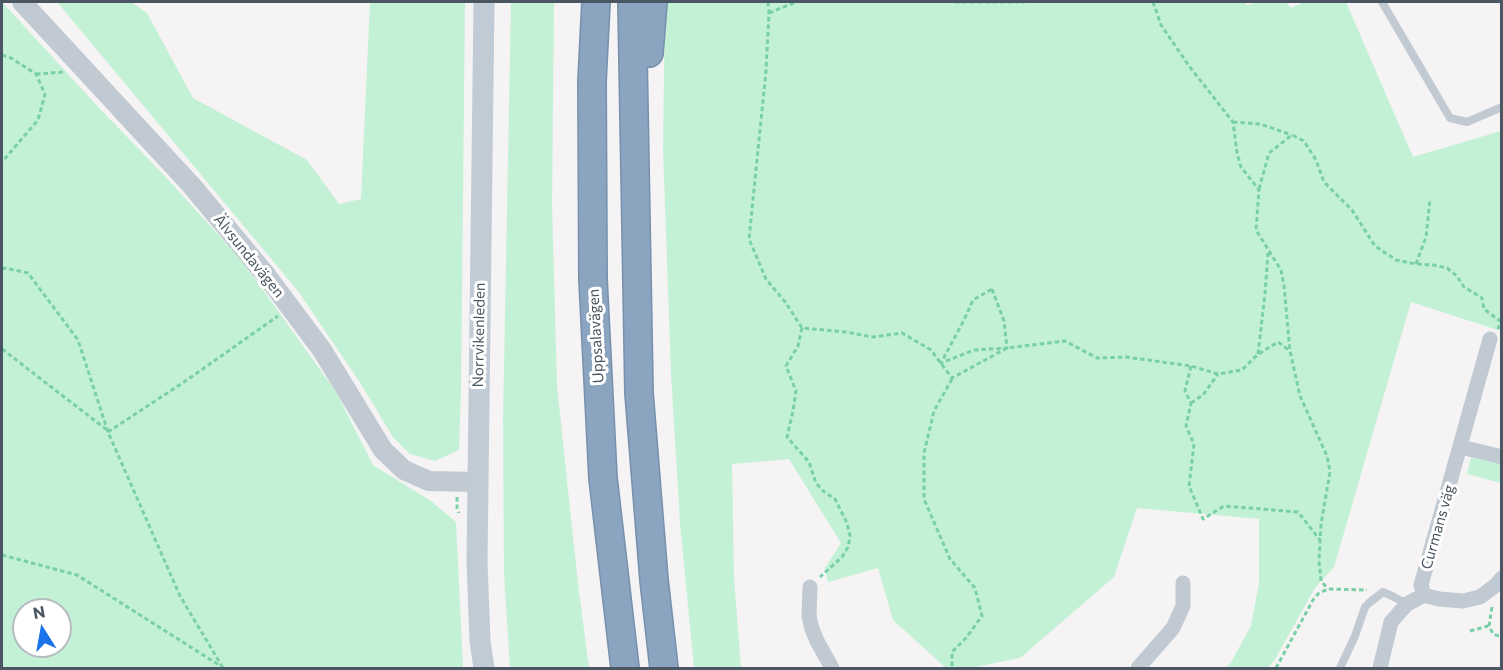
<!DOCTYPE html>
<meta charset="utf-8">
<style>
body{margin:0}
#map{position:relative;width:1503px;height:670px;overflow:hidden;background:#f5f3f3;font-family:Commissioner,sans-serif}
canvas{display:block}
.frame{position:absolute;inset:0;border:3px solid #4a5661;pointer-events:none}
.north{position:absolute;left:12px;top:598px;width:60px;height:60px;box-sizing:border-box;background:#fff;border:2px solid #b7bbc0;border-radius:50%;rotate:349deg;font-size:16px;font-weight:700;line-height:24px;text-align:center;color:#4a5661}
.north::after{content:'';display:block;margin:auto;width:21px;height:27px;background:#1a73e8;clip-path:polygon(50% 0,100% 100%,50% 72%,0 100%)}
</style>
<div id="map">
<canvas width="1503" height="670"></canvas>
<div class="frame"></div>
<div class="north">N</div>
</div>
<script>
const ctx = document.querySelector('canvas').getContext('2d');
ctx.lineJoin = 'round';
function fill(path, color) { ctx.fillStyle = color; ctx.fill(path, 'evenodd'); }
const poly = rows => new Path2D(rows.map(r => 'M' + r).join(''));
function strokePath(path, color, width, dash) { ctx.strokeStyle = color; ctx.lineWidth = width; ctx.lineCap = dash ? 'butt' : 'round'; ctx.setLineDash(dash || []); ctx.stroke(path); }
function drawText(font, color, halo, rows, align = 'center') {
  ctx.font = font + ' Commissioner,sans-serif'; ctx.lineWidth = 6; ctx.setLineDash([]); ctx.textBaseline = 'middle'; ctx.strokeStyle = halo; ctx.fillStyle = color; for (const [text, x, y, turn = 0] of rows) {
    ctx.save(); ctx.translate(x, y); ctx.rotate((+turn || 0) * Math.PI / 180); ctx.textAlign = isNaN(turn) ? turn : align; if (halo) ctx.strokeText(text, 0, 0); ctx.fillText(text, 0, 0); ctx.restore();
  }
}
const green = poly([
 [2,2,101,110,163,174,243,262,336,392,373,465,431,501,456,522,463,668,2,668],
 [24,610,60,610,60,646,24,646],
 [57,2,131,2,147,13,193,98,307,160,339,204,361,199,370,2,465,2,461,388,459,450,435,461,410,454,393,437,359,381,298,291],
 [511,2,554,2,552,205,557,386,578,584,589,668,510,668,504,573,503,419],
 [665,2,1244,2,1247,5,1259,2,1286,2,1291,8,1304,2,1346,2,1413,157,1501,131,1501,331,1411,302,1334,567,1315,588,1274,661,1267,668,1226,668,1230,664,1251,626,1259,583,1259,519,1137,508,1114,577,1020,658,970,668,946,668,893,620,878,568,828,582,825,568,841,543,789,459,732,464,734,578,741,668,694,668,680,523,671,373,663,149],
 [1471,457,1501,464,1501,483,1467,474]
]);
const path = poly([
 [768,2,769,13,766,71,749,239,766,279,786,303,802,328,846,332,873,337,902,333,931,350,952,378,1007,348,1065,341,1097,358,1126,357,1191,366,1218,374,1242,370,1257,355,1278,342,1290,351],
 [955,2,1025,2],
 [1153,2,1161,25,1189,66,1233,122,1237,153,1241,167,1259,190,1256,230,1281,270,1284,286,1290,351,1300,396,1327,456,1330,472,1321,524,1319,561,1321,581,1328,589],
 [769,13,796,2],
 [2,55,11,58,36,74,45,94,38,120,2,162],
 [36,74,64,72],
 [1233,122,1260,124,1292,135],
 [1259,189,1269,153,1292,135,1304,141,1316,160,1324,182,1352,210,1375,246,1396,260,1416,264,1433,265,1447,268,1457,276,1464,287,1482,298,1484,309,1500,321,1498,329],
 [1416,264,1426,237,1430,199],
 [2,269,5,268,28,273,78,340,108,432,180,596,223,668],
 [992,289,1004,321,1007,348,974,350,941,363,964,320,973,300,992,289],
 [802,328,798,346,786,366,796,391,793,411,787,437,809,462,816,483,823,491,835,499,847,523,850,536,848,547,842,557,820,577],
 [2,349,107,430],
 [1258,354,1265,294,1268,253],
 [1191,366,1185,391,1191,403,1186,426,1194,444,1189,486,1203,519,1224,506,1298,512,1320,540],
 [952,379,934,411,924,453,924,499,950,559,975,588,982,616,966,638,952,652,952,668],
 [1191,403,1203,395,1218,374],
 [108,432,187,380,278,316],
 [457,497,457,508,459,513],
 [2,555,77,575,219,665],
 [1492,607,1489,626,1493,634,1502,637],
 [1470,631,1488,626],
 [1276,668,1313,600,1319,593,1328,589,1367,590]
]);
const service = poly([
 [1382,2,1450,118,1467,122,1502,107],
 [1340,668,1355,636,1365,607,1369,603,1383,592,1394,597,1407,604]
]);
const minor = poly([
 [1490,339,1421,585,1424,595,1439,599,1463,601,1480,597,1496,585,1502,578],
 [1461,447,1502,457],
 [810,587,809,616,812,629,817,641,832,668],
 [1138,668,1173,628,1183,606,1183,583],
 [1380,668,1391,622,1407,604,1424,595]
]);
const tertiary = poly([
 [22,2,192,186,266,275,322,350,383,450,404,470,429,481,477,482]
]);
const secondary = poly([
 [484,668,480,641,477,562,484,2]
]);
const motorway = poly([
 [596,2,592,81,593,279,603,478,625,668],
 [632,2,639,393,654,580,664,668],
 [649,53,653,2]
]);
const streetNames = [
 ["Älvsundavägen",249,256,51],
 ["Norrvikenleden",479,335,-89],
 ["Uppsalavägen",596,336,-93],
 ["Curmans väg",1438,527,-74]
];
fill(green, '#c3f1d5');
strokePath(motorway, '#7690ad', 30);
strokePath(path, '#7ad0a6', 3, [4.5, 3]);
strokePath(service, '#c1cad2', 8);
strokePath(minor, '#c1cad2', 15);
strokePath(tertiary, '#c1cad2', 20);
strokePath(secondary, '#c1cbd6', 21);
strokePath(motorway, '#8ba5c1', 27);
drawText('15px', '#4a5661', '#fff', streetNames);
</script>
